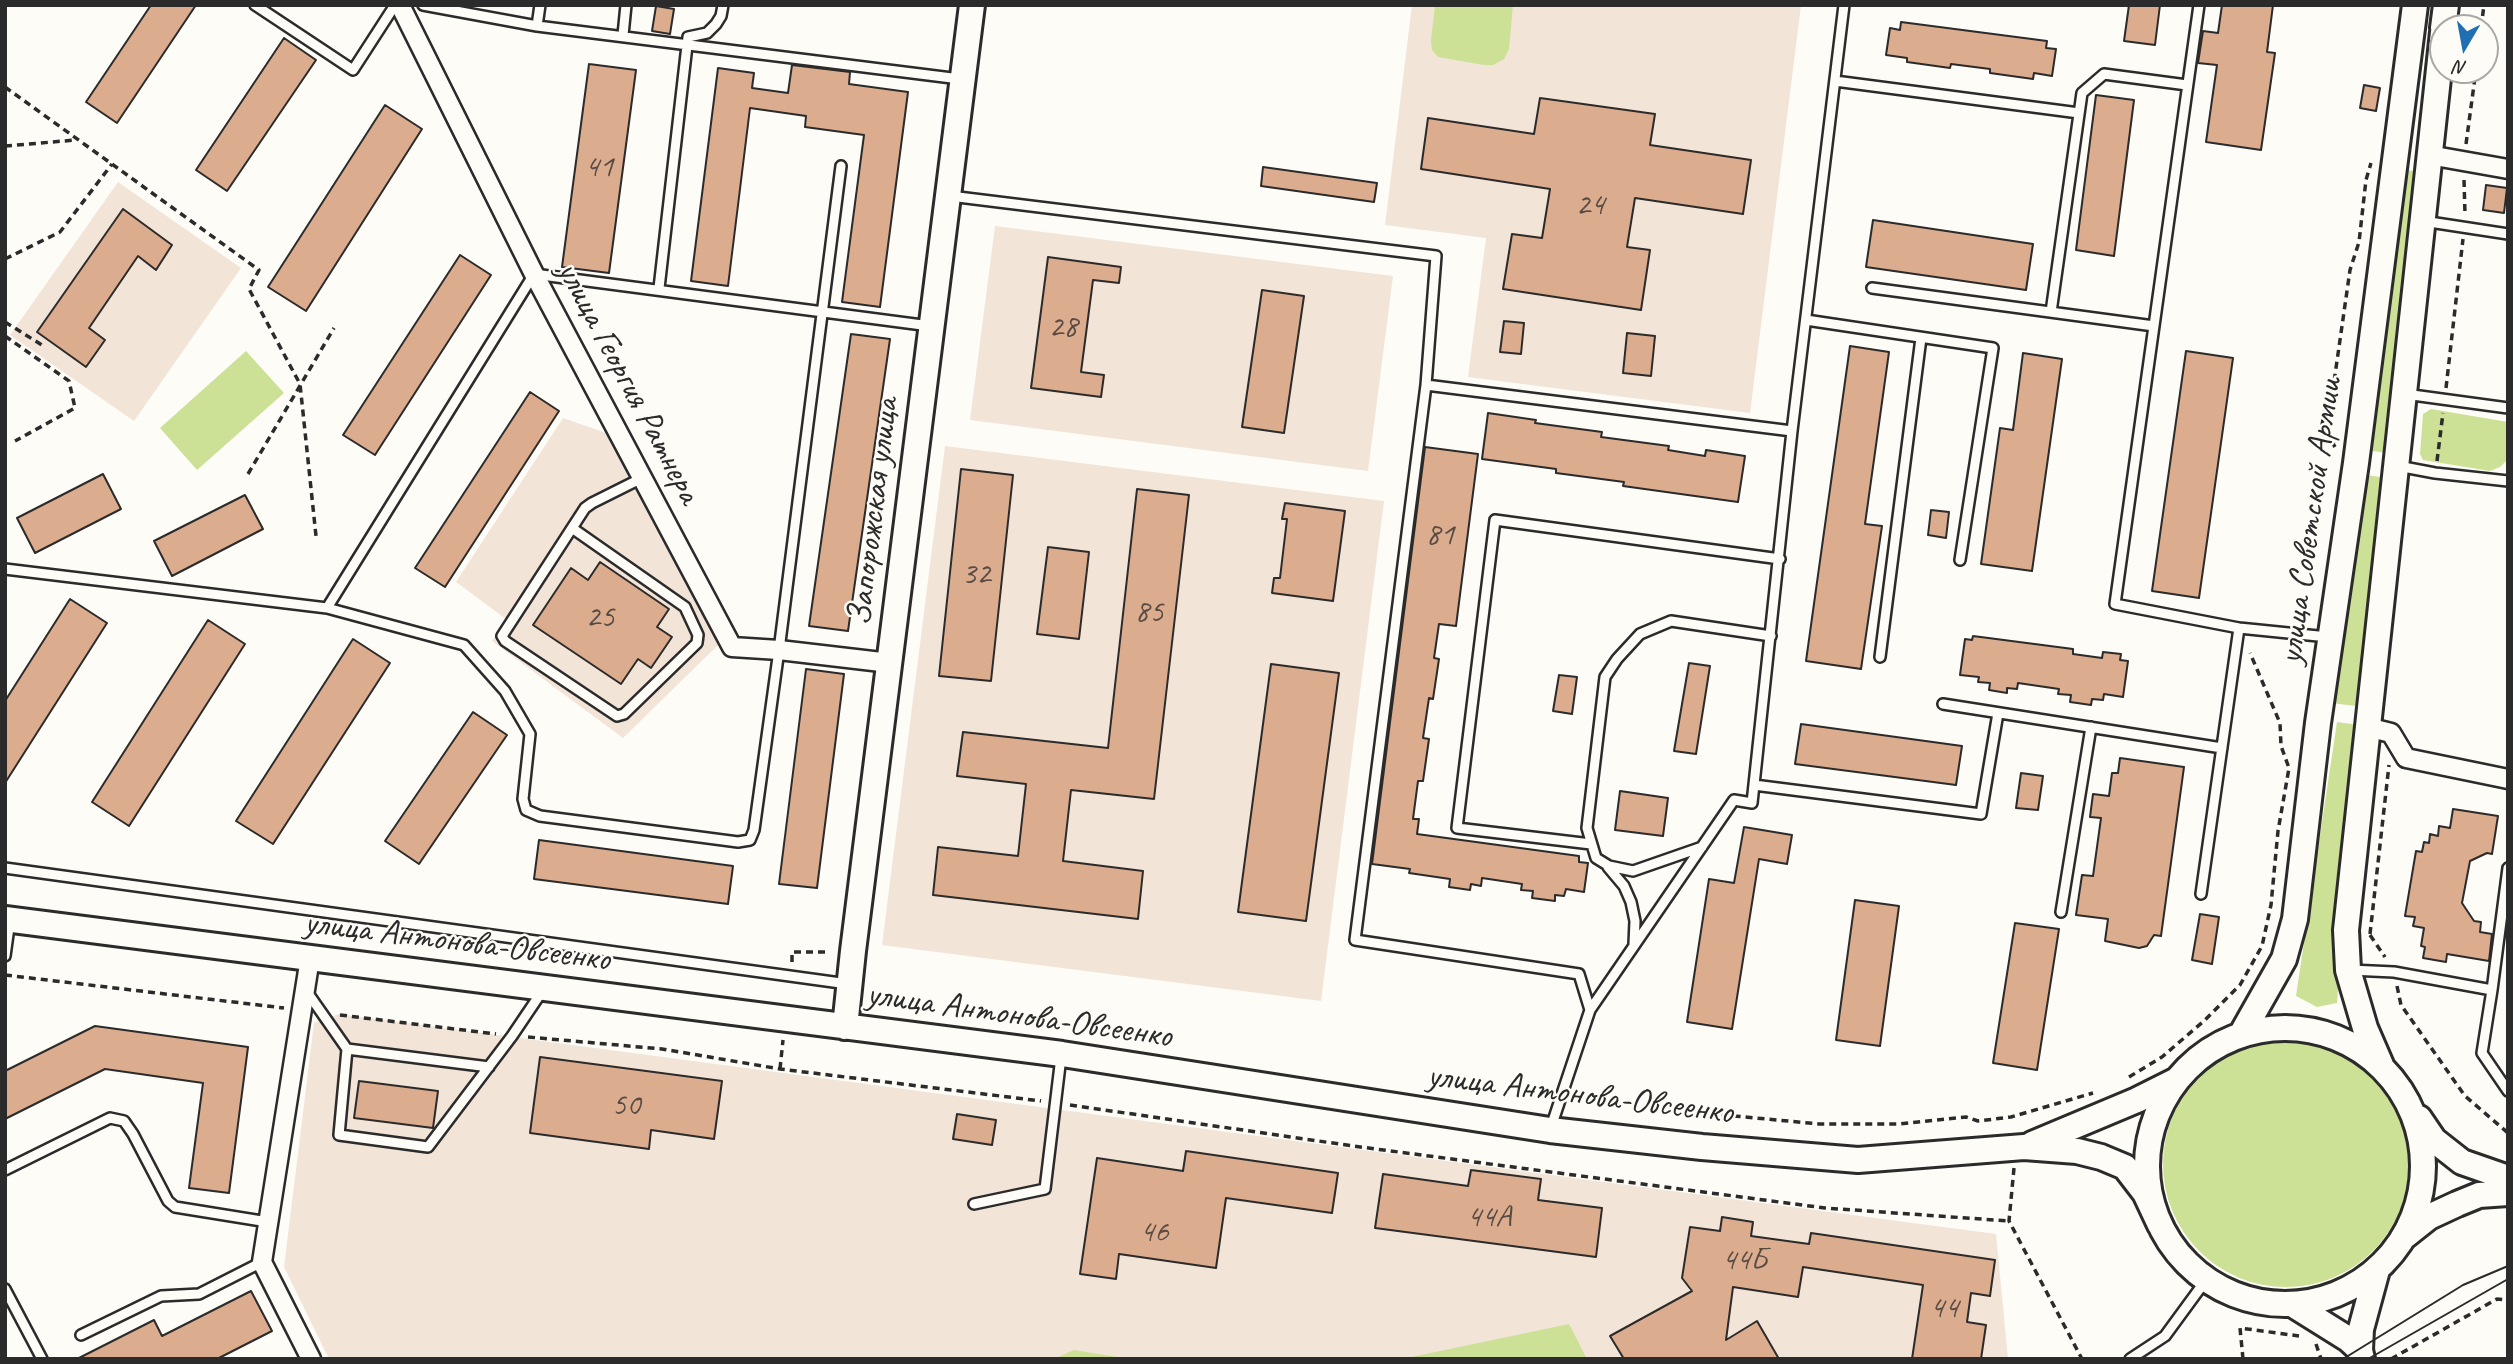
<!DOCTYPE html>
<meta charset="utf-8">
<style>
body{margin:0}
#map{position:relative;width:2513px;height:1364px;overflow:hidden;background:#fdfcf7;font-family:Caveat,sans-serif}
canvas{display:block}
.frame{position:absolute;inset:0;border:7px solid #2b2b2b;pointer-events:none}
.north{position:absolute;left:2429px;top:14px;width:70px;height:70px;box-sizing:border-box;background:#fdfcf7;border:2px solid #a9a8a5;border-radius:50%;rotate:190deg;font-size:19px;font-weight:700;line-height:28px;text-align:center;color:#2b2b2b}
.north::after{content:'';display:block;margin:auto;width:24px;height:32px;background:#1f6fb2;clip-path:polygon(50% 0,100% 100%,50% 72%,0 100%)}
</style>
<div id="map">
<canvas width="2513" height="1364"></canvas>
<div class="frame"></div>
<div class="north">N</div>
</div>
<script>
const ctx = document.querySelector('canvas').getContext('2d');
ctx.lineJoin = 'round';
function fill(path, color) { ctx.fillStyle = color; ctx.fill(path, 'evenodd'); }
const poly = rows => new Path2D(rows.map(r => 'M' + r).join(''));
function strokePath(path, color, width, dash) { ctx.strokeStyle = color; ctx.lineWidth = width; ctx.lineCap = dash ? 'butt' : 'round'; ctx.setLineDash(dash || []); ctx.stroke(path); }
function drawText(font, color, halo, rows, align = 'center') {
  ctx.font = font + ' Caveat,sans-serif'; ctx.lineWidth = 5; ctx.setLineDash([]); ctx.textBaseline = 'middle'; ctx.strokeStyle = halo; ctx.fillStyle = color; for (const [text, x, y, turn = 0] of rows) {
    ctx.save(); ctx.translate(x, y); ctx.rotate((+turn || 0) * Math.PI / 180); ctx.textAlign = isNaN(turn) ? turn : align; if (halo) ctx.strokeText(text, 0, 0); ctx.fillText(text, 0, 0); ctx.restore();
  }
}
const built = poly([
 [1412,5,1801,5,1750,413,1468,377,1486,238,1385,225],
 [118,182,241,268,134,421,10,335],
 [995,226,1393,276,1368,471,970,420],
 [563,418,606,433,718,645,623,738,492,641,506,619,456,582],
 [945,446,1384,501,1321,1001,882,945],
 [339,1014,1996,1234,2008,1359,329,1359,284,1267,314,1023]
]);
const green = poly([
 [1435,5,1513,5,1509,49,1504,59,1493,65,1484,65,1438,57,1432,50,1431,40],
 [2394,170,2418,171,2387,453,2359,449],
 [246,351,284,393,197,470,160,428],
 [2431,409,2508,422,2506,461,2500,467,2490,471,2423,460,2420,454,2423,414],
 [2356,474,2381,477,2356,706,2331,703],
 [2337,722,2359,725,2337,1003,2317,1007,2296,996],
 '2163 1164a123 123 0 1 1 246 0a123 123 0 1 1-246 0Z',
 [1569,1324,1587,1359,1402,1359],
 [1074,1350,1130,1359,1054,1359]
]);
const building = poly([
 [151,5,196,5,117,123,86,102,151,5],
 [2129,5,2160,5,2155,45,2124,41,2129,5],
 [2222,5,2273,5,2267,52,2275,53,2261,150,2206,142,2217,65,2198,63,2203,31,2218,33,2222,5],
 [656,6,674,9,670,34,652,31,656,6],
 [1901,22,2047,41,2046,48,2056,49,2052,76,2034,73,2033,79,1990,73,1990,69,1951,64,1950,68,1907,62,1907,58,1886,55,1890,28,1900,30,1901,22],
 [284,38,316,60,227,191,196,170,284,38],
 [589,64,636,70,609,273,562,267,589,64],
 [792,65,850,72,849,84,908,92,880,307,842,302,864,135,805,127,806,116,750,108,728,286,691,281,718,68,754,73,752,88,788,93,792,65],
 [2364,85,2380,88,2376,111,2360,108,2364,85],
 [2096,95,2134,100,2114,256,2076,250,2096,95],
 [1540,98,1655,114,1650,145,1751,160,1743,214,1635,198,1627,247,1650,250,1641,310,1503,289,1512,234,1542,238,1550,189,1421,169,1428,118,1534,134,1540,98],
 [385,105,422,129,306,311,268,287,385,105],
 [1263,167,1377,183,1374,202,1261,186,1263,167],
 [2486,185,2507,188,2504,213,2483,210,2486,185],
 [123,209,172,245,156,270,138,256,89,328,105,340,86,367,37,332,123,209],
 [1873,220,2033,244,2026,290,1866,267,1873,220],
 [460,255,491,275,375,455,343,435,460,255],
 [1048,257,1121,267,1119,283,1093,280,1081,372,1104,375,1101,397,1031,388,1048,257],
 [1262,290,1304,296,1284,433,1242,427,1262,290],
 [1504,321,1524,323,1521,354,1500,352,1504,321],
 [1627,333,1655,336,1651,376,1623,373,1627,333],
 [851,334,890,339,848,631,809,626,851,334],
 [1850,346,1889,352,1865,524,1882,526,1861,669,1806,661,1850,346],
 [2186,351,2233,358,2199,598,2152,591,2186,351],
 [2023,353,2062,359,2032,571,1981,564,2000,428,2013,430,2023,353],
 [530,392,559,411,445,587,415,568,530,392],
 [1488,413,1536,420,1535,423,1602,432,1601,437,1669,446,1668,450,1705,456,1706,450,1745,456,1738,502,1623,486,1624,482,1556,473,1556,469,1482,459,1488,413],
 [1425,447,1478,454,1456,626,1439,624,1434,658,1439,659,1433,699,1429,698,1423,738,1429,739,1423,781,1418,781,1413,819,1419,819,1417,834,1579,856,1579,862,1588,863,1584,892,1566,889,1564,896,1555,895,1555,901,1532,898,1533,891,1521,890,1522,884,1482,878,1481,886,1471,884,1470,890,1449,887,1450,879,1409,873,1410,869,1372,864,1425,447],
 [961,469,1013,475,991,681,939,676,961,469],
 [103,474,121,509,35,553,17,518,103,474],
 [1137,489,1189,495,1154,799,1071,790,1063,861,1143,871,1138,919,933,895,938,847,1018,856,1026,784,957,776,963,732,1108,748,1137,489],
 [245,495,263,529,172,576,154,541,245,495],
 [1285,503,1345,511,1333,601,1272,593,1274,578,1280,578,1287,519,1282,519,1285,503],
 [1931,510,1949,512,1946,538,1928,535,1931,510],
 [1048,547,1089,552,1079,639,1037,634,1048,547],
 [600,562,669,609,657,627,672,637,651,668,638,659,621,684,533,625,571,568,588,580,600,562],
 [70,599,107,623,5,783,5,701,70,599],
 [208,620,245,644,129,826,92,802,208,620],
 [1973,636,2073,649,2073,654,2102,658,2103,652,2121,654,2120,660,2128,661,2123,697,2104,694,2103,700,2092,699,2091,705,2070,702,2071,695,2058,694,2059,689,2018,683,2017,689,2007,688,2007,693,1989,690,1990,683,1978,682,1979,677,1960,675,1965,639,1972,640,1973,636],
 [353,639,390,663,273,844,236,821,353,639],
 [1689,663,1710,666,1696,754,1674,751,1689,663],
 [1271,664,1339,673,1306,921,1238,912,1271,664],
 [806,669,844,674,817,888,779,884,806,669],
 [1559,675,1577,677,1572,714,1553,711,1559,675],
 [473,712,507,735,419,864,385,841,473,712],
 [1801,724,1962,746,1956,785,1795,764,1801,724],
 [2120,758,2184,767,2161,936,2154,935,2147,946,2139,948,2105,941,2108,919,2076,915,2082,875,2093,876,2101,818,2090,817,2093,794,2109,796,2112,773,2118,773,2120,758],
 [2021,773,2043,776,2038,810,2016,808,2021,773],
 [1620,791,1668,798,1663,836,1615,830,1620,791],
 [2453,809,2498,816,2492,854,2487,853,2470,861,2462,903,2474,921,2481,922,2480,932,2492,934,2489,961,2447,954,2446,962,2423,958,2425,947,2421,946,2424,928,2413,926,2415,917,2405,916,2416,851,2422,852,2424,842,2429,843,2430,834,2438,836,2439,826,2450,828,2453,809],
 [1744,827,1792,835,1787,864,1759,859,1732,1029,1687,1022,1709,879,1734,883,1744,827],
 [539,840,733,866,728,904,534,879,539,840],
 [1855,900,1899,906,1880,1046,1836,1040,1855,900],
 [2200,914,2219,917,2212,964,2192,960,2200,914],
 [2015,923,2059,929,2037,1070,1993,1063,2015,923],
 [95,1026,248,1047,229,1193,189,1188,203,1083,105,1069,5,1119,5,1071,95,1026],
 [540,1057,722,1081,714,1139,651,1130,649,1149,530,1133,540,1057],
 [359,1081,438,1091,433,1128,354,1118,359,1081],
 [957,1114,996,1120,992,1145,953,1139,957,1114],
 [1186,1151,1338,1173,1332,1213,1226,1198,1216,1268,1119,1254,1116,1279,1080,1274,1097,1158,1183,1171,1186,1151],
 [1471,1170,1541,1179,1538,1200,1602,1208,1596,1257,1375,1228,1383,1174,1468,1186,1471,1170],
 [1722,1217,1753,1222,1751,1236,1809,1244,1811,1233,1995,1260,1990,1296,1971,1293,1967,1322,1986,1325,1981,1359,1912,1359,1923,1285,1803,1267,1798,1297,1733,1287,1726,1340,1757,1321,1779,1359,1624,1359,1610,1336,1692,1291,1682,1278,1690,1227,1720,1231,1722,1217],
 [251,1291,272,1331,217,1359,77,1359,154,1320,162,1336,251,1291]
]);
const path = poly([
 [2481,28,2484,5],
 [5,87,259,270,249,289,300,384,316,536],
 [2466,144,2476,70],
 [5,146,76,140],
 [2464,180,2465,214],
 [5,259,60,232,112,164],
 [5,322,42,345],
 [5,336,69,381,75,408,15,441],
 [2446,388,2463,239],
 [2335,447,2322,425,2327,397,2334,382,2350,270,2359,242,2366,180,2371,163],
 [2437,461,2443,413],
 [248,474,334,328],
 [2370,934,2389,765],
 [2370,935,2385,957],
 [792,962,792,952,830,952],
 [5,975,284,1008],
 [2397,986,2401,1005,2465,1096,2508,1133],
 [340,1015,496,1034],
 [528,1037,662,1049,780,1069,1041,1101],
 [780,1069,783,1040],
 [2129,1077,2162,1057,2205,1020,2240,985,2262,946,2271,905,2278,831,2289,768,2281,746,2280,723,2250,653],
 [1070,1105,1353,1146,1825,1208,2009,1221],
 [1650,1108,1819,1124,1898,1124,1966,1117,1978,1121,2011,1117,2093,1093],
 [2014,1168,2009,1221,2082,1359],
 [2316,1344,2321,1359],
 [2243,1359,2240,1328,2299,1336],
 [2391,1359,2497,1299,2508,1300]
]);
const lane = poly([
 [255,5,353,70,395,5],
 [423,5,537,26],
 [540,5,537,26,960,79],
 [2199,5,2115,604,2239,628,2328,637],
 [623,35,626,5],
 [1835,81,2079,113],
 [950,196,1436,256,1426,385,1355,940,1579,974,1590,1010],
 [2423,221,2508,234],
 [659,288,688,37,707,33,716,24,721,16,723,5],
 [1872,288,2154,326],
 [2051,312,2082,93,2104,74,2187,85],
 [1806,320,1993,348,1960,560],
 [1426,385,1792,431],
 [2405,394,2508,408],
 [2398,466,2435,473,2508,481],
 [572,528,685,607,698,635,697,643,624,714,617,716,505,641,502,636,572,528,585,508,592,503,642,478],
 [5,569,327,608,464,645,505,691,530,734,523,799,526,810,540,816,738,842,750,840,754,830,779,650,841,166],
 [327,608,534,274,930,326],
 [1880,657,1921,338],
 [1943,704,2222,748],
 [1754,785,1981,814,1998,713],
 [1591,844,1457,828,1495,520,1780,559],
 [1702,847,1633,871,1609,866,1596,858,1587,828,1605,677,1617,659,1640,634,1671,621,1771,636],
 [1608,867,1624,886,1631,902,1635,921,1634,944],
 [5,868,848,984],
 [2201,894,2239,628],
 [2061,912,2091,727],
 [5,956,10,920],
 [2350,970,2394,972,2492,990,2482,1053,2508,1091],
 [305,989,347,1049,339,1135,428,1147,512,1036,543,990],
 [2492,990,2508,868],
 [347,1049,489,1067],
 [1551,1127,1590,1010,1734,800,1752,803,1792,431,1844,5],
 [5,1170,110,1118,124,1121,133,1134,168,1201,175,1207,268,1222],
 [974,1204,1045,1189,1061,1057],
 [5,1289,42,1359],
 [81,1335,161,1296,199,1294,262,1262],
 [2130,1359,2165,1336,2206,1280]
]);
const street = poly([
 [400,5,534,274,732,647,779,650,890,663],
 [2429,155,2508,169],
 [2367,727,2391,733,2406,758,2508,779],
 [310,958,262,1262,311,1359]
]);
const secondary = poly([
 [2443,28,2446,5],
 [5,919,1062,1054,1550,1130,1702,1147,1858,1160,2024,1147,2077,1151,2101,1157,2125,1167,2145,1193,2160,1225],
 [845,1027,853,951,972,5],
 '2147 1166a138 138 0 1 1 276 0a138 138 0 1 1-276 0Z',
 [2241,1035,2284,959,2295,919,2318,723,2356,463,2415,5],
 [2381,1065,2365,1028,2348,970,2346,930,2443,32],
 [2419,1118,2434,1140,2462,1162,2508,1178],
 [2032,1144,2137,1100,2175,1081],
 [2405,1236,2429,1217,2457,1204,2479,1195,2508,1193],
 [2292,1304,2348,1339,2360,1350],
 [2362,1359,2360,1350,2361,1329,2377,1270]
]);
const tram = poly([
 [2343,1359,2463,1285,2508,1266],
 [2368,1359,2508,1279]
]);
const numberNames = [
 ["41",599,168],
 ["24",1590,206],
 ["28",1063,328],
 ["81",1440,536],
 ["32",976,575],
 ["85",1149,613],
 ["25",600,618],
 ["50",626,1106],
 ["44А",1489,1218],
 ["46",1154,1233],
 ["44Б",1744,1261],
 ["44",1944,1309]
];
const streetNames = [
 ["улица Георгия Ратнера",628,383,62],
 ["Запорожская улица",874,512,-83],
 ["улица Советской Армии",2311,521,-82],
 ["улица Антонова-Овсеенко",457,942,7],
 ["улица Антонова-Овсеенко",1019,1016,8],
 ["улица Антонова-Овсеенко",1580,1095,7]
];
fill(built, '#f3e4d8');
fill(green, '#cce196');
fill(building, '#dcac8e');
strokePath(building, '#2b2b2b', 2);
strokePath(lane, '#2b2b2b', 14);
strokePath(street, '#2b2b2b', 23);
strokePath(secondary, '#2b2b2b', 30);
strokePath(path, '#2b2b2b', 3.5, [7, 5]);
strokePath(lane, '#fdfcf7', 9);
strokePath(street, '#fdfcf7', 18);
strokePath(secondary, '#fdfcf7', 24);
strokePath(tram, '#2b2b2b', 2);
drawText('32px', '#574b44', null, numberNames);
drawText('35px', '#2b2b2b', '#fdfcf7', streetNames);
</script>
